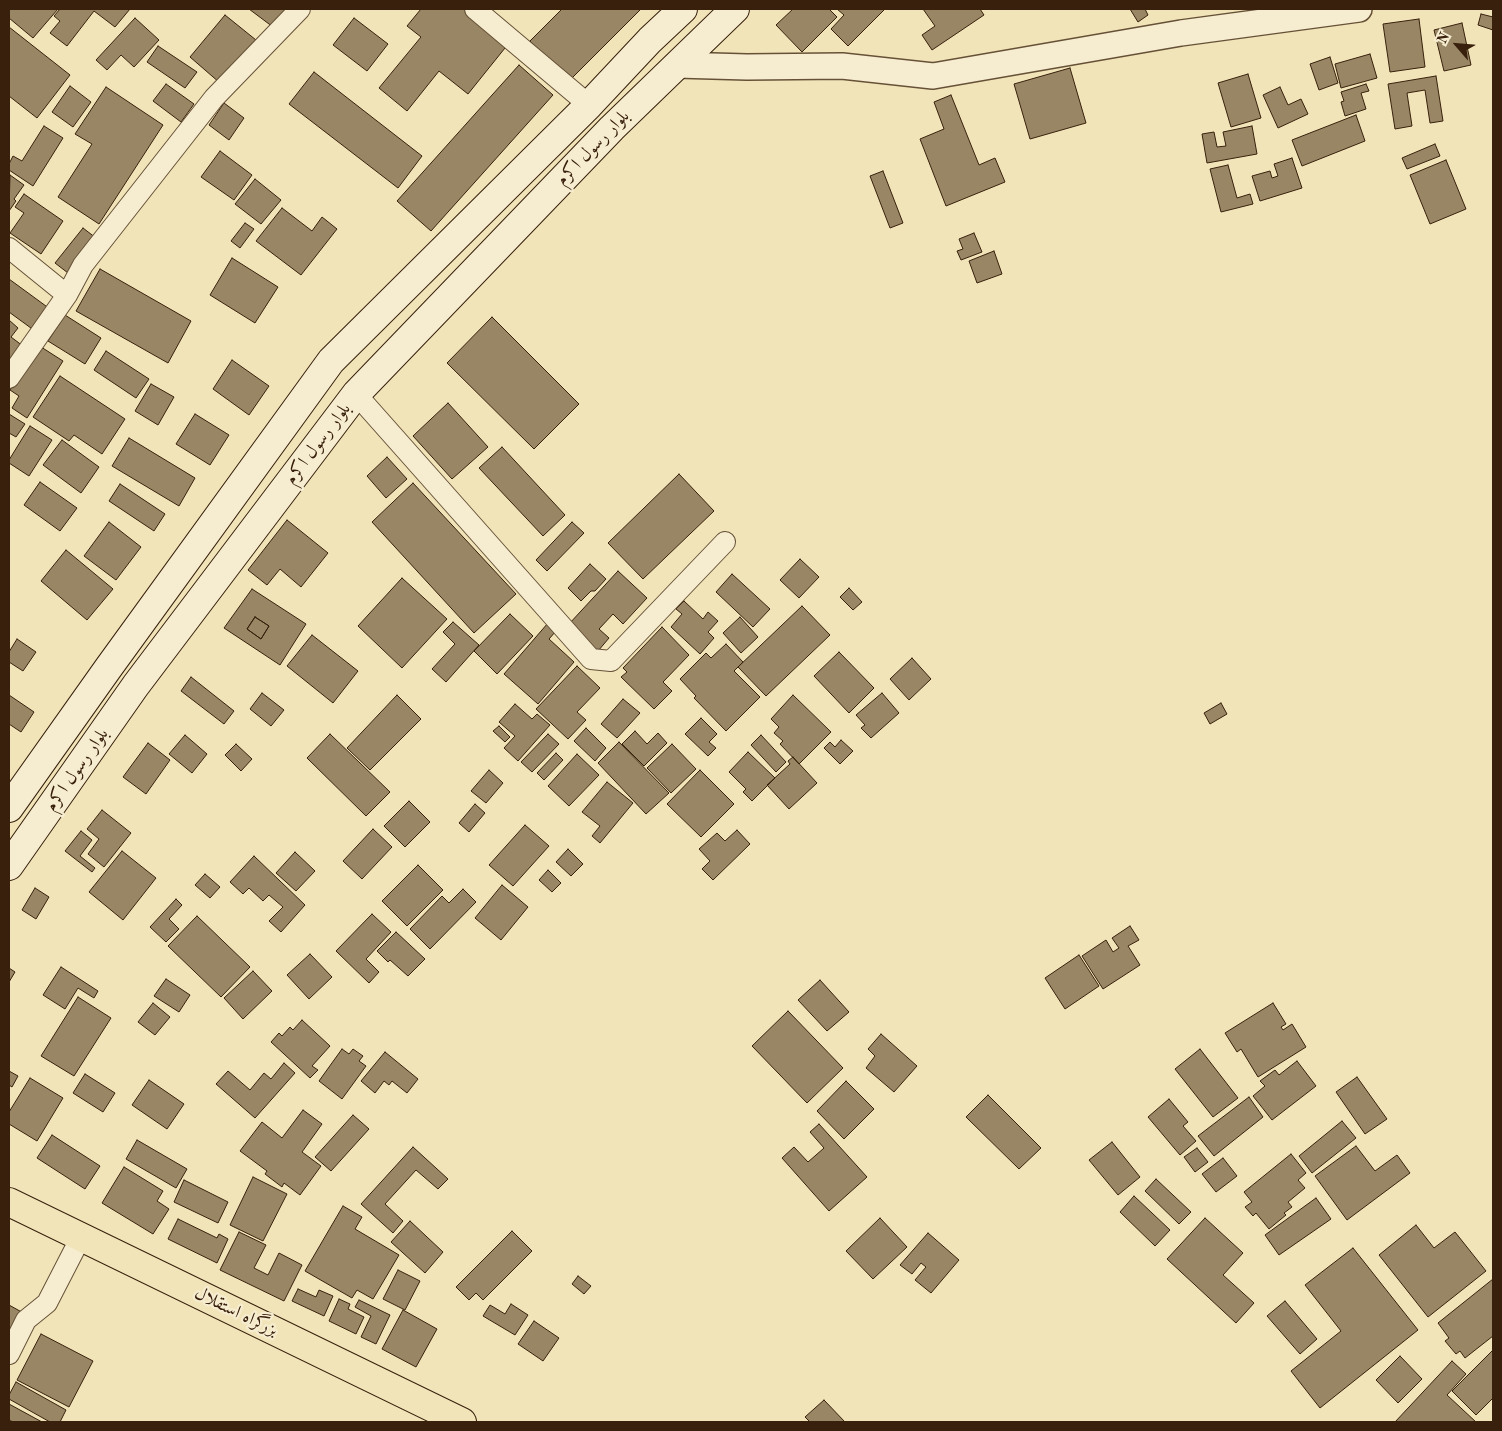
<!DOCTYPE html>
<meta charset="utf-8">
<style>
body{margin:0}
#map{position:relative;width:1502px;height:1431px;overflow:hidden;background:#f1e4b8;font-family:"Old Standard TT",serif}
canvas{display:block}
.frame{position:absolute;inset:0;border:10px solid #38200c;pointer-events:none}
.north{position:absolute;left:1432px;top:20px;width:50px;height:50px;-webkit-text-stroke:4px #f6edd1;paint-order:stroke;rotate:297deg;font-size:14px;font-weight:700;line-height:20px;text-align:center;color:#38200c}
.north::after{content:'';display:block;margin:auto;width:18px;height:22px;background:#38200c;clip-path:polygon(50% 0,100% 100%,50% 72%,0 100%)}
</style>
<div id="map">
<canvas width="1502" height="1431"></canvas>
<div class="frame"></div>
<div class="north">N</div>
</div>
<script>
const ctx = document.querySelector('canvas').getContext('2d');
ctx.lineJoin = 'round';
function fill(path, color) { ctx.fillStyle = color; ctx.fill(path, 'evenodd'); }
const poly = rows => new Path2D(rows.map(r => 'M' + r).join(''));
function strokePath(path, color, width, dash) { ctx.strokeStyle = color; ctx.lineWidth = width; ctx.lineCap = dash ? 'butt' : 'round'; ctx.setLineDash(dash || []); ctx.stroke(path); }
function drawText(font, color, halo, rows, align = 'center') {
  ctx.font = font + ' "Old Standard TT",Amiri,serif'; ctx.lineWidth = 4.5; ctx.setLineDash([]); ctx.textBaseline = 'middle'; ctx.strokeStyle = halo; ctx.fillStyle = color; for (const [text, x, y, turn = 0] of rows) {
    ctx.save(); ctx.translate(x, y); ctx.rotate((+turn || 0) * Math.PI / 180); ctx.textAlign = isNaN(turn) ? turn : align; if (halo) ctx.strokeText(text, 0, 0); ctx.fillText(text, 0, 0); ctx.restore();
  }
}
const building = poly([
 [9,9,58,9,33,38,9,18,9,9],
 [60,9,130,9,115,27,94,11,67,46,50,33,60,21,54,16,60,9],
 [249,9,286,9,273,27,249,9],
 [421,9,467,9,509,43,468,94,439,71,407,111,379,88,421,37,407,26,421,9],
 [562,9,641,9,569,81,530,41,562,9],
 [793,9,829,9,837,17,802,52,776,25,793,9],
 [837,9,885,9,848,46,831,29,844,15,837,9],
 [923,9,980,9,984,15,932,50,922,35,935,26,923,9],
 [1130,9,1145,9,1148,15,1138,22,1130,9],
 [1481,14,1493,17,1493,30,1478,25,1481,14],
 [225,15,256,40,220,83,190,57,225,15],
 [135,18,159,40,134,67,121,55,107,70,96,60,135,18],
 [354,18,388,44,367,71,333,45,354,18],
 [1419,19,1425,67,1390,72,1383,24,1419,19],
 [1462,23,1471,65,1444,71,1434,30,1462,23],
 [9,27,70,75,37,118,9,96,9,27],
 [158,46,197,72,185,88,147,62,158,46],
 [1370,54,1377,78,1341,88,1335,64,1370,54],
 [1330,57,1338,83,1319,90,1310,64,1330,57],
 [519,65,553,95,431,231,397,201,519,65],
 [1070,68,1086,123,1030,139,1014,84,1070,68],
 [314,72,422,156,398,188,289,104,314,72],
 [1248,74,1261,118,1231,127,1218,83,1248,74],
 [1436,76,1443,121,1430,123,1425,90,1407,93,1412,126,1395,129,1388,84,1436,76],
 [166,84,194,104,181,122,153,101,166,84],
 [1366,84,1369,91,1361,93,1366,109,1345,116,1341,102,1344,101,1341,92,1366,84],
 [70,86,91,102,73,127,52,112,70,86],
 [106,87,163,125,99,224,58,197,92,144,75,134,106,87],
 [1280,87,1288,105,1301,99,1308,114,1278,128,1263,95,1280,87],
 [951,95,979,165,995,158,1005,182,946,206,920,139,944,129,934,102,951,95],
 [224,103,244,118,229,140,209,125,224,103],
 [1356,115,1365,141,1302,166,1292,140,1356,115],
 [44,126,63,138,33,186,9,170,9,164,13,156,22,161,44,126],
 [1252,126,1257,154,1207,163,1202,134,1214,132,1217,147,1226,146,1223,132,1252,126],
 [1435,144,1440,156,1407,169,1402,158,1435,144],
 [220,151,252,175,234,200,201,177,220,151],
 [1292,158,1302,188,1260,201,1252,176,1270,171,1272,178,1278,176,1274,164,1292,158],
 [1446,160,1466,209,1430,224,1410,175,1446,160],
 [1228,165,1237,198,1250,194,1253,204,1221,212,1210,169,1228,165],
 [883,171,903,223,890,228,870,176,883,171],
 [10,175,24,185,14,199,16,201,9,211,10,175],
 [255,179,281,200,261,224,235,204,255,179],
 [24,194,63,221,41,254,10,233,24,213,15,207,24,194],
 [282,208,312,231,322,217,337,229,301,275,256,241,282,208],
 [245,223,254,229,240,248,231,241,245,223],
 [83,228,96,238,68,273,55,263,83,228],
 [974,233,982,252,961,260,957,251,963,249,959,239,974,233],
 [994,251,1002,274,977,283,969,261,994,251],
 [232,258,278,287,255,323,210,295,232,258],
 [100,269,191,321,168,363,76,311,100,269],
 [9,279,50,309,35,331,9,312,9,279],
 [65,315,101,338,85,364,48,341,65,315],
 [492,317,579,404,534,449,447,363,492,317],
 [9,320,18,328,11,337,23,346,9,365,9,320],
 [38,345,63,361,27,418,12,408,19,396,10,390,38,345],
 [106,351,149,379,136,398,94,370,106,351],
 [232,360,269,386,249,415,213,389,232,360],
 [60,376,125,419,102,454,74,435,69,441,33,417,60,376],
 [151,384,174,397,158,425,135,411,151,384],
 [448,403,488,447,452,479,413,436,448,403],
 [9,414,25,424,16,437,9,433,9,414],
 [195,414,229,435,210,465,176,444,195,414],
 [30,426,52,440,29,476,9,463,9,460,30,426],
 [129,438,195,478,179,506,112,466,129,438],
 [62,440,99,467,81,493,43,465,62,440],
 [502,447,565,515,543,536,479,468,502,447],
 [387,457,407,479,386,498,367,476,387,457],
 [679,474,714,511,643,579,608,543,679,474],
 [40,482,77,508,60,531,24,505,40,482],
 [413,483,516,594,474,633,372,522,413,483],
 [120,484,165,514,154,531,109,501,120,484],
 [287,520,328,553,301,587,280,569,267,585,248,570,287,520],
 [109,522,141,547,116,580,84,556,109,522],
 [572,522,584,533,547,571,536,560,572,522],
 [66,550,113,589,87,620,41,581,66,550],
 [800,559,819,577,799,598,780,580,800,559],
 [590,564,606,579,595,591,591,591,581,601,568,588,590,564],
 [618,571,647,598,623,624,613,614,599,629,609,638,598,651,569,624,618,571],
 [732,574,770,609,753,627,716,592,732,574],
 [402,578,447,619,402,668,358,626,402,578],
 [849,588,862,602,853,610,840,597,849,588],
 [252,589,306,624,280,665,224,628,252,589],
 [255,617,269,626,261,639,247,629,255,617],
 [684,601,703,619,708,612,718,621,708,632,714,638,700,654,671,627,682,614,676,609,684,601],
 [802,606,830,635,766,696,738,667,802,606],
 [510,614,533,636,497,674,474,651,510,614],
 [255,617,269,626,261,639,247,629,255,617],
 [740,617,758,637,741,653,723,633,740,617],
 [453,622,479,645,446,682,432,669,455,644,443,632,453,622],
 [548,623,556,631,549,639,574,662,538,704,504,674,548,623],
 [662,627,689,655,663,682,672,691,654,709,621,677,627,672,623,668,662,627],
 [312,635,358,671,333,703,287,666,312,635],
 [17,639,36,652,23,671,9,662,9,652,17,639],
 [726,644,743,662,734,671,760,697,726,731,694,698,696,696,680,679,706,653,711,658,726,644],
 [839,652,874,688,849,713,814,676,839,652],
 [912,658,931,679,909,700,890,679,912,658],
 [577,666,600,688,577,712,586,720,568,739,536,709,577,666],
 [191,677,234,711,224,724,181,691,191,677],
 [262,693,284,710,271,726,250,709,262,693],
 [882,693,899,713,871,738,861,728,865,725,856,715,882,693],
 [9,695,34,712,21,732,9,724,9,695],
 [397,695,421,719,370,770,347,748,397,695],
 [793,695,831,732,799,764,780,744,783,741,774,733,779,727,771,719,793,695],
 [623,699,640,713,617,738,601,724,623,699],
 [1221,703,1227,714,1210,724,1204,713,1221,703],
 [515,704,532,719,537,714,550,725,518,761,504,748,515,736,499,722,515,704],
 [701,718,717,734,709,742,716,748,708,756,685,734,701,718],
 [499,726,510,737,505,742,493,731,499,726],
 [586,728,606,748,595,761,574,741,586,728],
 [635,731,647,744,658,733,667,743,644,766,622,744,635,731],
 [330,734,390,792,366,816,307,758,330,734],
 [548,734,559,744,532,772,521,762,548,734],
 [185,735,207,754,192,773,169,754,185,735],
 [761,735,786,762,776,772,751,745,761,735],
 [841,740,853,751,840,764,824,748,830,742,835,747,841,740],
 [619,742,669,793,646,814,598,763,619,742],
 [148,743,170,760,146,794,123,777,148,743],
 [236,744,252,759,241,771,225,755,236,744],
 [672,744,696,769,671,793,647,768,672,744],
 [748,752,775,778,752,801,743,792,746,789,729,772,748,752],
 [556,753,563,760,544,780,537,773,556,753],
 [577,754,599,775,569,806,548,786,577,754],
 [793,757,817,783,789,809,767,785,790,764,788,761,793,757],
 [489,770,503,783,486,803,471,791,489,770],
 [700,770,734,804,701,837,667,804,700,770],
 [607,782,633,803,600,843,592,836,600,826,582,812,607,782],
 [409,801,430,822,405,847,384,826,409,801],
 [475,804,485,813,469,832,459,823,475,804],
 [102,810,131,833,104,867,88,854,99,839,87,829,102,810],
 [525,825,549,846,513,886,489,865,525,825],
 [373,829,392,847,362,879,343,861,373,829],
 [737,830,750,844,713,880,702,869,710,861,699,849,717,833,725,841,737,830],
 [81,831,92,840,80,856,95,868,92,872,65,851,81,831],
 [568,849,583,864,571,876,556,862,568,849],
 [122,851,156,878,123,920,89,892,122,851],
 [295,852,315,871,296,891,276,873,295,852],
 [254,856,305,905,281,932,269,921,283,907,269,895,263,901,249,888,243,894,230,882,254,856],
 [418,865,443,890,407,926,382,901,418,865],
 [548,870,561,883,552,892,539,880,548,870],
 [205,874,220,887,210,898,195,885,205,874],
 [502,885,528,907,501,940,475,918,502,885],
 [35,888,49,897,36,919,22,910,35,888],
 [463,889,476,902,430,949,410,929,442,896,449,903,463,889],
 [176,899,182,905,169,919,179,929,166,942,150,927,176,899],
 [372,914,391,932,366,959,379,972,369,983,336,951,372,914],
 [197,916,250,967,221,997,168,946,197,916],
 [1130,926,1139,940,1128,946,1140,965,1103,989,1082,956,1106,940,1113,952,1119,948,1112,938,1130,926],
 [396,932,425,959,408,976,390,960,388,962,377,951,396,932],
 [310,954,332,977,309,999,287,975,310,954],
 [1079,955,1099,986,1065,1009,1045,978,1079,955],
 [61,967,98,991,94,998,78,988,65,1009,43,995,61,967],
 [9,968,15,972,9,982,9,968],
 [253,971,272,991,243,1019,224,998,253,971],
 [166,979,190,995,179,1012,154,996,166,979],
 [820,980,849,1012,827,1031,798,1000,820,980],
 [78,997,111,1018,74,1076,41,1056,78,997],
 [153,1003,170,1017,155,1035,138,1022,153,1003],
 [1273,1003,1286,1024,1281,1027,1283,1030,1292,1024,1306,1047,1258,1077,1241,1049,1237,1052,1225,1033,1273,1003],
 [788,1011,843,1068,807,1103,752,1046,788,1011],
 [302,1020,330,1046,312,1066,318,1070,310,1078,271,1042,279,1033,282,1036,290,1027,293,1030,302,1020],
 [881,1034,917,1066,894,1092,866,1068,875,1056,868,1049,881,1034],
 [342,1049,349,1054,353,1049,363,1056,359,1061,366,1066,342,1099,319,1081,342,1049],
 [1200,1049,1238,1098,1213,1117,1175,1069,1200,1049],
 [385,1052,418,1079,407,1093,392,1081,389,1085,384,1081,375,1093,361,1081,385,1052],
 [1297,1061,1316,1086,1272,1120,1253,1096,1265,1086,1260,1081,1275,1070,1279,1075,1297,1061],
 [284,1063,295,1073,255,1118,216,1084,228,1071,250,1090,264,1073,271,1079,284,1063],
 [9,1071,18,1076,12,1087,9,1085,9,1071],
 [85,1074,115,1093,103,1112,73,1093,85,1074],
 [1357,1077,1387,1119,1365,1134,1336,1092,1357,1077],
 [30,1078,63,1098,37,1141,9,1124,9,1112,30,1078],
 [149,1080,184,1104,167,1129,132,1105,149,1080],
 [846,1081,874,1109,844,1139,817,1111,846,1081],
 [988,1095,1041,1148,1019,1169,966,1117,988,1095],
 [1249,1097,1263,1117,1214,1156,1198,1136,1249,1097],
 [1169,1099,1188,1122,1183,1126,1196,1141,1180,1155,1148,1117,1169,1099],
 [303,1110,322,1124,302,1152,321,1166,300,1195,284,1183,282,1187,265,1174,267,1171,240,1151,262,1122,282,1138,303,1110],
 [353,1115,369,1129,331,1171,315,1157,353,1115],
 [1342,1121,1356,1138,1312,1173,1299,1156,1342,1121],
 [819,1124,867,1177,829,1211,782,1158,794,1147,808,1162,824,1148,810,1132,819,1124],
 [52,1135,100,1166,85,1189,37,1158,52,1135],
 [137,1140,187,1169,176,1188,126,1159,137,1140],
 [1112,1142,1140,1177,1118,1195,1089,1160,1112,1142],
 [1356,1146,1375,1171,1397,1155,1410,1173,1347,1220,1315,1176,1356,1146],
 [413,1147,448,1179,438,1189,416,1170,385,1204,403,1221,393,1233,361,1204,413,1147],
 [1197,1148,1208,1162,1195,1172,1184,1157,1197,1148],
 [1291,1154,1306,1173,1298,1180,1305,1188,1288,1202,1292,1207,1284,1213,1286,1215,1269,1229,1256,1213,1253,1216,1245,1207,1252,1202,1244,1192,1291,1154],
 [1223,1158,1237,1176,1216,1192,1202,1174,1223,1158],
 [124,1167,163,1191,157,1201,169,1209,153,1234,102,1203,124,1167],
 [253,1177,287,1194,263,1241,230,1225,253,1177],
 [1156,1179,1191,1212,1179,1224,1145,1191,1156,1179],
 [184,1180,228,1202,218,1223,174,1202,184,1180],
 [1134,1196,1170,1230,1155,1246,1120,1212,1134,1196],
 [1316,1198,1331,1219,1279,1255,1265,1235,1316,1198],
 [343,1206,362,1217,355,1229,399,1255,373,1299,357,1290,352,1298,305,1271,343,1206],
 [880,1218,907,1247,873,1279,846,1251,880,1218],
 [1205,1218,1243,1253,1223,1275,1254,1303,1236,1323,1167,1259,1205,1218],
 [178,1219,217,1238,219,1234,228,1239,217,1263,168,1239,178,1219],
 [410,1221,443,1252,425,1273,391,1242,410,1221],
 [1416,1225,1434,1248,1455,1232,1486,1271,1428,1317,1379,1255,1416,1225],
 [512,1231,532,1251,483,1300,476,1293,469,1300,456,1287,512,1231],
 [239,1232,266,1245,254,1268,268,1275,279,1253,302,1265,284,1301,220,1270,239,1232],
 [928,1233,959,1260,931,1293,915,1280,926,1267,921,1263,912,1274,900,1265,928,1233],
 [1353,1248,1418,1330,1320,1408,1291,1371,1341,1331,1305,1285,1353,1248],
 [398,1270,420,1281,405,1310,383,1299,398,1270],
 [578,1276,591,1286,584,1294,572,1284,578,1276],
 [1493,1279,1493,1336,1465,1358,1460,1351,1456,1354,1445,1341,1449,1338,1438,1323,1493,1279],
 [298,1289,316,1297,319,1290,333,1296,324,1316,292,1301,298,1289],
 [339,1299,350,1304,348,1309,364,1317,356,1334,329,1321,339,1299],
 [359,1300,390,1315,376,1344,361,1337,371,1316,355,1307,359,1300],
 [1285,1301,1317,1339,1300,1354,1267,1316,1285,1301],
 [511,1304,528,1315,515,1335,483,1316,490,1305,505,1314,511,1304],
 [9,1305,27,1315,9,1346,9,1305],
 [403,1310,437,1329,416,1367,382,1349,403,1310],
 [534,1321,559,1338,543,1361,518,1344,534,1321],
 [41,1334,93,1361,69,1407,17,1380,41,1334],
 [1493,1350,1493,1398,1476,1415,1452,1391,1493,1350],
 [1400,1356,1422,1379,1398,1403,1376,1380,1400,1356],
 [1452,1361,1466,1374,1447,1395,1476,1422,1395,1422,1452,1361],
 [16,1382,66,1410,60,1422,50,1422,9,1399,9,1395,16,1382],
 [824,1400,845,1422,810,1422,805,1417,824,1400],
 [9,1404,42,1422,13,1422,9,1420,9,1404]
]);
const minor = poly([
 [475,9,589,105],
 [9,248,67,295],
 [9,378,67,295,83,265,214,98,300,9],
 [356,394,591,659,611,661,725,542],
 [9,1354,26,1320,47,1303,81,1237]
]);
const tertiary = poly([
 [677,65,747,67,842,66,933,76,1181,33,1359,9]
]);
const secondary = poly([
 [9,808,109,667,331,361,589,105,650,40,683,9],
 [9,866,136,685,356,394,612,128,735,9]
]);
const trunk = poly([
 [9,1202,462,1422]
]);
const streetNames = [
 ["بلوار رسول اکرم",593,148,-46],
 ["بلوار رسول اکرم",318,444,-53],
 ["بلوار رسول اکرم",77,770,-55],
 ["بزرگراه استقلال",236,1312,26]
];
fill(building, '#988665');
strokePath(building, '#38200c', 1);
strokePath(minor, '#665137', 22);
strokePath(tertiary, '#665137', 28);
strokePath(secondary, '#38200c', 30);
strokePath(trunk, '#38200c', 30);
strokePath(minor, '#f6edd1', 20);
strokePath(tertiary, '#f6edd1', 25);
strokePath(secondary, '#f6edd1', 28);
strokePath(trunk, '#f1e4b8', 28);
drawText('18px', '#38200c', '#f6edd1', streetNames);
</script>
